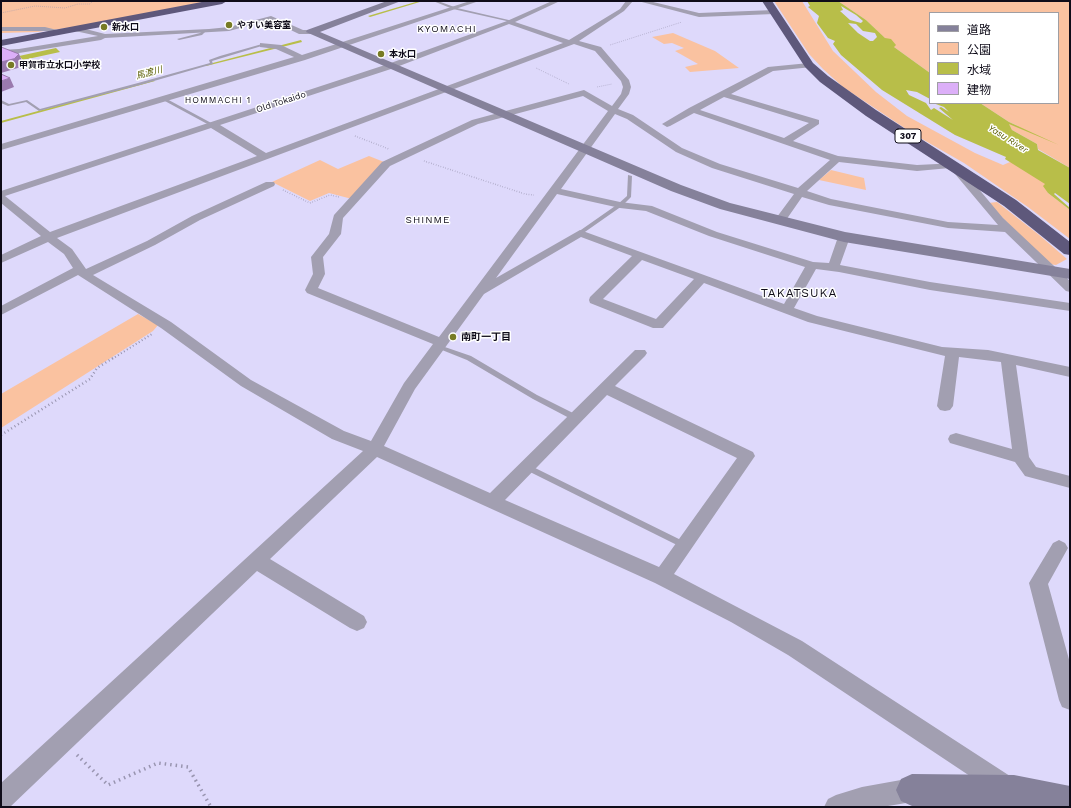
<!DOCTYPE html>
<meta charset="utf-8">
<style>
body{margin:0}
#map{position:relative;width:1071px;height:808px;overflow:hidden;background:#ded9fb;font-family:"Work Sans","Noto Sans JP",sans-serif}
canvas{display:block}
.frame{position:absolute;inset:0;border:2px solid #0f0c19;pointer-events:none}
.legend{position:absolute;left:929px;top:12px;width:130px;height:92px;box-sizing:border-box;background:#fff;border:1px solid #9f9ea3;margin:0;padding:5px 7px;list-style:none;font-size:12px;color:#0f0c19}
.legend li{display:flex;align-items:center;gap:8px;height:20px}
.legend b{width:20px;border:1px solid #9f9ea3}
</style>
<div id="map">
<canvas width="1071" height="808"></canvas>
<div class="frame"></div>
<ul class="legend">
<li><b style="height:5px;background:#85819a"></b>道路</li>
<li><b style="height:11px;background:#fac2a0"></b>公園</li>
<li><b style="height:11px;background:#b8be49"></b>水域</li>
<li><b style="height:11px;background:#dcaff8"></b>建物</li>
</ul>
</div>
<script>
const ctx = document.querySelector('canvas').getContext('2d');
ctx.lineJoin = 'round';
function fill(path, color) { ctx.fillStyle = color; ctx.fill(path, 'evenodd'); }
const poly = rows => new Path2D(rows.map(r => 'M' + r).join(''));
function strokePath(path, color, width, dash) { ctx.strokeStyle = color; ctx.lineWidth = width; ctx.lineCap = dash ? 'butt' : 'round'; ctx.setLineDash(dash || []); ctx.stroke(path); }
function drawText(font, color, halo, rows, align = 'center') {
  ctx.font = font + ' "Work Sans","Noto Sans JP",sans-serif'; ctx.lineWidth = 3; ctx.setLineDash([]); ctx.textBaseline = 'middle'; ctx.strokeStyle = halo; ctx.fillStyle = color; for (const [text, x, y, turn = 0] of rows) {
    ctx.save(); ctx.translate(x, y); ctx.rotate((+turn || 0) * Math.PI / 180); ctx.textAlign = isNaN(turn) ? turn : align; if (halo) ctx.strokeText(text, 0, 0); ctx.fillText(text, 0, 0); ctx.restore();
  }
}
const green = poly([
 [1,1,208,1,96,24,37,32,1,33],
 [774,1,802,1,833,51,876,92,907,116,975,153,1003,165,1010,162,1015,163,1046,184,1048,193,1070,210,1070,239,1028,207,964,163,915,135,843,87,823,69,809,54],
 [838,1,1070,1,1070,168,1038,149,1037,144,1012,130,1008,123,1018,126,1009,122,980,103,1058,103,1058,13,930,13,930,73,894,47,866,20],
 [673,33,715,51,739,68,690,72,685,67,698,64,675,51,684,48,672,43,664,44,652,37],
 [369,156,384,162,352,199,329,193,310,201,272,182,320,160,338,169],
 [831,170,864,178,866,190,819,180],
 [997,202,1038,234,1067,259,1056,265,1048,264,988,203],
 [138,314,158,325,153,331,1,428,1,394]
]);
const water = poly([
 [807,1,838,1,866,20,885,38,891,39,896,45,894,47,930,73,930,99,917,92,906,90,909,95,926,103,931,110,934,108,953,120,939,108,941,107,949,112,944,107,933,103,980,103,1009,122,1059,145,1009,124,1012,130,1037,144,1038,150,1070,168,1070,204,1055,193,1054,194,1070,208,1070,210,1048,193,1043,186,1045,184,1005,159,1006,157,955,135,882,90,841,55,833,44,835,41,828,38,817,23,819,16,808,7,810,6],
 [841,6,856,15,863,21,861,23,850,20,840,11,843,10],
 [848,23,856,24,863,31,875,33,877,37,873,41,870,41,858,33],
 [56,48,60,52,23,60,19,56]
]);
const stream = poly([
 [419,1,423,1,370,17,368,16,419,1],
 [301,40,302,42,206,66,205,65,301,40],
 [153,80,155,81,1,123,1,121,153,80]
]);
const pathFar4 = poly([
 [1,13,35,6,65,8,78,4,90,4,93,1],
 [610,45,682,22],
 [536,68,569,84],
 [597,87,612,84]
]);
const pathFar3 = poly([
 [355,136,389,149],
 [424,161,525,194,534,195],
 [283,190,310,203,330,195,339,197]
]);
const pathFar2 = poly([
 [112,359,152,334]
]);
const pathFar1 = poly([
 [1,435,90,379,97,368,113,358]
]);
const path = poly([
 [77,755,108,785,158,763,188,767,211,807]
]);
const lane = poly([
 [433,1,438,1,457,8,513,21,511,22,453,9,433,1],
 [203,30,206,31,202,35,179,40,177,39,200,33,203,30],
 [262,44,265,45,212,61,213,64,140,85,39,111,26,102,8,106,1,103,1,100,9,104,27,100,40,109,138,83,210,63,209,60,220,56,262,44],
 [163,98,165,98,215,125,211,126,163,100,163,98],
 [628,175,632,176,631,197,622,206,582,234,578,234,578,232,618,204,627,196,628,175],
 [439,345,471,356,537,395,579,416,580,418,579,420,573,420,533,399,467,360,437,348,436,347,439,345],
 [527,464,687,543,688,545,687,547,684,548,681,547,524,469,523,467,524,465,527,464]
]);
const street = poly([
 [470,1,479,1,305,60,1,150,1,144,294,57,276,49,260,47,260,43,281,45,302,55,470,1],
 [552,1,560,1,515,22,569,40,620,9,626,1,633,1,624,11,579,41,601,47,629,80,631,87,629,94,618,109,633,115,682,148,720,164,798,188,830,160,694,113,670,126,667,127,662,124,689,108,768,67,809,63,812,63,812,67,773,71,731,94,819,120,819,124,793,141,838,156,917,165,957,163,1003,218,1070,281,1070,292,1066,291,1005,232,948,228,829,205,802,197,784,223,776,223,774,221,794,194,712,168,676,152,627,119,615,114,561,189,620,202,652,206,717,232,813,262,829,263,838,237,844,234,850,237,840,265,930,282,1070,303,1070,311,930,290,839,272,816,269,794,308,817,316,942,347,988,350,1070,367,1070,377,1016,365,1029,457,1036,467,1070,476,1070,488,1025,476,1015,462,950,443,948,439,950,435,956,433,1012,449,1001,362,959,357,953,406,950,410,945,411,940,410,937,406,945,356,808,322,704,283,663,328,653,328,590,303,589,300,590,297,632,256,581,237,484,294,415,389,384,446,490,493,635,350,645,350,647,353,645,356,615,386,753,452,755,456,674,574,802,641,1013,778,1017,786,1013,794,1005,798,997,794,788,655,731,622,655,583,377,457,270,559,364,616,367,622,364,628,357,631,350,628,257,571,10,807,1,807,1,783,363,451,332,439,241,386,161,328,78,275,1,315,1,306,73,268,64,254,48,242,1,263,1,255,41,236,1,203,1,191,388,64,507,21,552,1],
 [509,24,563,43,266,153,220,125,394,68,509,24],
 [574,44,595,51,621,81,623,87,621,94,612,106,584,90,472,120,382,162,334,215,329,234,311,257,313,274,305,290,307,293,433,344,404,383,371,441,344,431,251,380,171,322,93,275,155,245,200,220,274,186,275,184,274,182,266,182,192,216,147,241,86,269,72,249,57,238,574,44],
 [583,96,608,111,439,337,318,288,325,274,323,257,341,234,343,218,390,166,478,124,583,96],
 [724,97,809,123,784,138,700,110,724,97],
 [211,128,257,156,50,232,5,196,211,128],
 [839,162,917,171,950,168,998,225,948,222,831,199,807,191,839,162],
 [557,194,620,208,646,211,709,236,805,267,784,304,580,230,496,278,557,194],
 [642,260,694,279,656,319,603,299,642,260],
 [607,395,737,458,659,567,505,500,607,395],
 [638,1,649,1,699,13,774,10,777,12,774,14,699,17,638,1],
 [271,16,303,30,311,30,315,32,311,34,299,34,270,20,229,31,105,38,101,40,19,53,1,54,1,50,19,49,98,36,75,31,75,27,78,27,105,34,209,29,229,27,271,16],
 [1,27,45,27,65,32,61,34,45,31,1,31,1,27],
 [1059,540,1065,543,1068,548,1048,584,1070,663,1070,710,1062,707,1059,700,1029,583,1053,543,1059,540],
 [912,778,920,782,924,790,920,798,912,802,882,807,824,807,828,799,836,795,862,787,912,778]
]);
const secondary = poly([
 [387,1,401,1,320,32,681,185,730,203,845,232,1070,269,1070,279,844,242,720,209,671,191,306,32,307,30,387,1],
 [912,774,1014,775,1070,786,1070,807,912,806,901,801,896,790,901,779,912,774]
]);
const highway = poly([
 [207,1,227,1,222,4,1,46,1,40,207,1],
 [762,1,772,1,813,63,828,76,876,110,1016,200,1070,242,1070,255,1064,254,1004,206,866,116,820,82,805,67,762,1]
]);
const shadedWall = poly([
 [19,54,23,63,20,66,21,67,1,73,1,62,15,58],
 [10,78,14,87,1,92,1,81]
]);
const building = poly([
 [1,47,19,54,15,58,17,58,1,62,1,47],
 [1,74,10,78,1,81,1,74]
]);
const markers = [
 [229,25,4,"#777b24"],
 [104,27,4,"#777b24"],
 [381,54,4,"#777b24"],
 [11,65,4,"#777b24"],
 [453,337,4,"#777b24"]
];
const farPoinames = [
 ["やすい美容室",237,25],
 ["新水口",112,27],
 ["本水口",389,54],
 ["甲賀市立水口小学校",19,65]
];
const farWaternames = [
 ["馬渡川",149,73,-15],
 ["Yasu River",1008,139,32]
];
const farNeighbourhoodnames = [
 ["HOMMACHI 1",218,100]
];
const farStreetnames = [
 ["Old Tokaido",281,102,-18]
];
const shields = [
 [908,136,26]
];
const shieldNames = [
 ["307",908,136]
];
const farQuarternames = [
 ["KYOMACHI",447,29],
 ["SHINME",428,220]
];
const poiNames = [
 ["南町一丁目",461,337]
];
const quarterNames = [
 ["TAKATSUKA",799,293]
];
fill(green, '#fac2a0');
fill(water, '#b8be49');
fill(stream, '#b8be49');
strokePath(pathFar4, '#9995b0', 1, [0.5, 1.5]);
strokePath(pathFar3, '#9995b0', 1.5, [0.5, 2]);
strokePath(pathFar2, '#9995b0', 2, [1, 2.5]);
strokePath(pathFar1, '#9995b0', 2.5, [1, 3]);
strokePath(path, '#9995b0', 3.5, [1.5, 4]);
fill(lane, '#a29fb1');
fill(street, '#a29fb1');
fill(secondary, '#85819a');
fill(highway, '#5e587b');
fill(shadedWall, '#9a7aae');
fill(building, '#dcaff8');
strokePath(building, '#9a7aae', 1);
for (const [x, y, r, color] of markers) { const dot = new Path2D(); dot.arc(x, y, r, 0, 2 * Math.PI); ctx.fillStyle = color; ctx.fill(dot); strokePath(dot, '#fff', 1.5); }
drawText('bold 9px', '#0f0c19', '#fff', farPoinames, 'left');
drawText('italic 9px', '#595d01', '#fff', farWaternames);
ctx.letterSpacing = '1px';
drawText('9px', '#0f0c19', '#fff', farNeighbourhoodnames);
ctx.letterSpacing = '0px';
drawText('9px', '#0f0c19', '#fff', farStreetnames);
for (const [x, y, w] of shields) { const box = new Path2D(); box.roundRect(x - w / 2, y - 7, w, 14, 3); ctx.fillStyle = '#fff'; ctx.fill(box); strokePath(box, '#0f0c19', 1); }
drawText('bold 9px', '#0f0c19', null, shieldNames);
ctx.letterSpacing = '1px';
drawText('10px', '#0f0c19', '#fff', farQuarternames);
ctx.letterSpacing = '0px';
drawText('bold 10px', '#0f0c19', '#fff', poiNames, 'left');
ctx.letterSpacing = '1px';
drawText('12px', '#0f0c19', '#fff', quarterNames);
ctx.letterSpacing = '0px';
</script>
